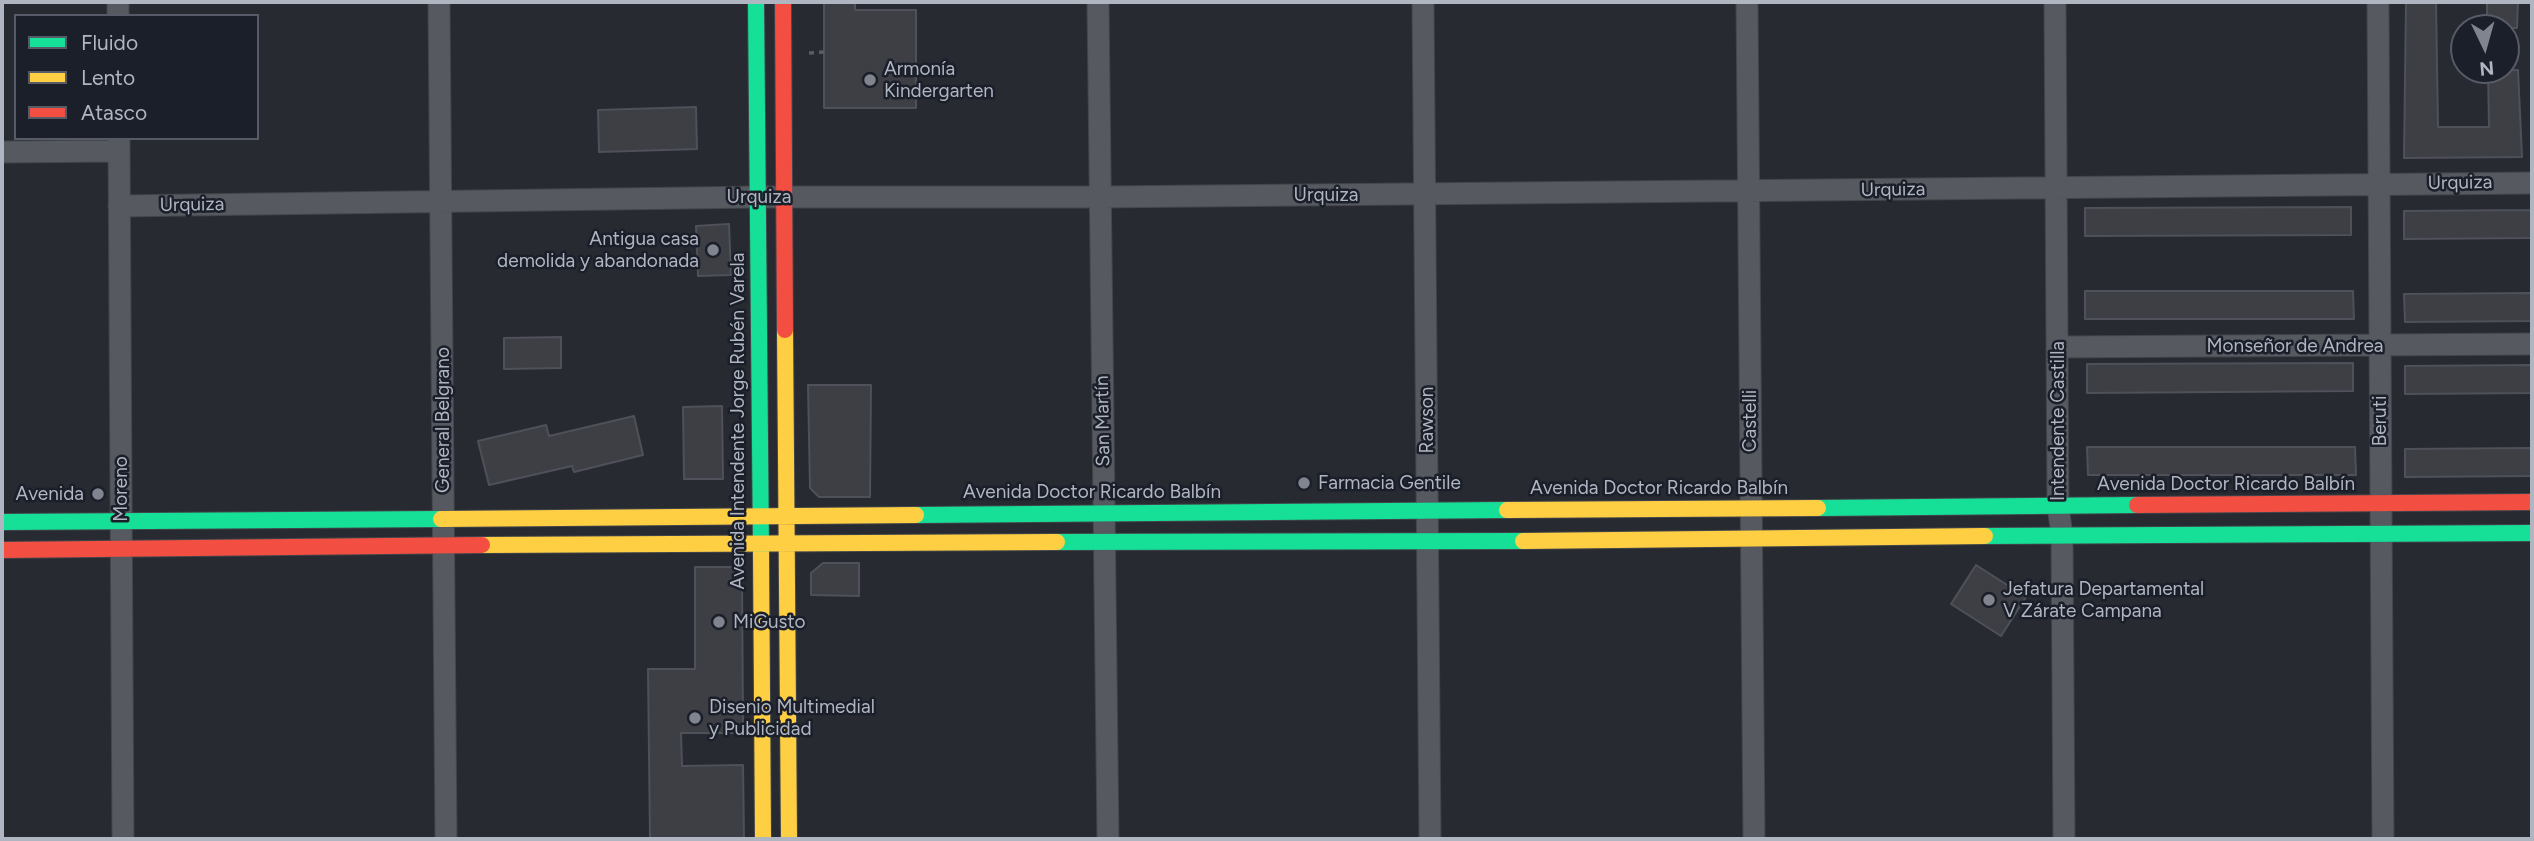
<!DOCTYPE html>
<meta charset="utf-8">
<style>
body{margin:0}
#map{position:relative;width:2534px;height:841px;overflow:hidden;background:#272a31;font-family:Figtree,sans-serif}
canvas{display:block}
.frame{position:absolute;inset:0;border:4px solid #b0b5c2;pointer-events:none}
.legend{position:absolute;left:14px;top:14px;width:245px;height:126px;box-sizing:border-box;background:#1b1f2a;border:2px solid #575b67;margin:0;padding:9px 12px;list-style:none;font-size:21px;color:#b0b5c2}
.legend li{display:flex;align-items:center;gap:14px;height:35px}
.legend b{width:35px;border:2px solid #575b67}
.north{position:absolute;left:2450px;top:14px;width:70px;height:70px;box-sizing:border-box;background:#1b1f2a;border:2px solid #575b67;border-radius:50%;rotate:175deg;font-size:19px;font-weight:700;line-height:28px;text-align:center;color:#b0b5c2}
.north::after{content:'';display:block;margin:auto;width:24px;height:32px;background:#80848f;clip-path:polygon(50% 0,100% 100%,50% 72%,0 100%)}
</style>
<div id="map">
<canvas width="2534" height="841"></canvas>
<div class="frame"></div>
<ul class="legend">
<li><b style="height:9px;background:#16e098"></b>Fluido</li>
<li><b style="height:9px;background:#ffcf43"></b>Lento</li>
<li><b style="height:9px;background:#f24e42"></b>Atasco</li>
</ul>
<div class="north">N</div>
</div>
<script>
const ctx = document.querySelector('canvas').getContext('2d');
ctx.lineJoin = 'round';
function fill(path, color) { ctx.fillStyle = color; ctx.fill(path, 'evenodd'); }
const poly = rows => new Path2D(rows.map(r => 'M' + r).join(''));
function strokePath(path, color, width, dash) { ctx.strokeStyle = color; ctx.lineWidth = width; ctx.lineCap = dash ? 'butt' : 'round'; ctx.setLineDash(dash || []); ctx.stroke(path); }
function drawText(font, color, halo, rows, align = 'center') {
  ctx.font = font + ' Figtree,sans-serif'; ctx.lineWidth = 5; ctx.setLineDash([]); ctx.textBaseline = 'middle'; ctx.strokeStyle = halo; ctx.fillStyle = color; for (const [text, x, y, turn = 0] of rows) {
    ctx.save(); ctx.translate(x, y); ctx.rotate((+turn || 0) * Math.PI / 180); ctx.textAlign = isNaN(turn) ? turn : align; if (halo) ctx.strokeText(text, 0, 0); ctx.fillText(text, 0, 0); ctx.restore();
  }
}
const building = poly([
 [824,2,855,2,855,10,916,10,916,108,824,108,824,2],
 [2406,2,2436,2,2438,127,2489,127,2488,70,2518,70,2522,157,2404,158,2406,2],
 [2487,2,2518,2,2517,28,2487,28,2487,2],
 [696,107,697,149,599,152,598,110,696,107],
 [2351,207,2351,235,2085,236,2085,208,2351,207],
 [2531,210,2532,238,2404,239,2404,211,2531,210],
 [729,224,731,275,698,276,696,226,729,224],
 [2085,291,2353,291,2354,319,2085,319,2085,291],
 [2532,293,2532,321,2405,322,2404,294,2532,293],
 [561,337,561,368,504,369,504,338,561,337],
 [2353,363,2353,391,2087,393,2087,364,2353,363],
 [2532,365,2532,393,2405,394,2405,366,2532,365],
 [808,385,871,385,870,497,819,497,810,488,808,385],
 [722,406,723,479,684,479,683,407,722,406],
 [634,416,643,455,574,472,572,466,489,485,478,441,546,425,549,436,634,416],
 [2087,447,2355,447,2356,475,2088,475,2087,447],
 [2532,448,2532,476,2405,477,2405,449,2532,448],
 [823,563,859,563,859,596,811,595,811,573,823,563],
 [1976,565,2026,597,2001,636,1951,604,1976,565],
 [695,567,734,567,742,576,743,733,681,733,682,766,743,765,744,839,650,839,648,669,695,669,695,567]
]);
const path = poly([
 [809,53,824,52]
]);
const street = poly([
 [118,2,118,16],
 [439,2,446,839],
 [1098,2,1108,839],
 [1423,2,1430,839],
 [1747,2,1754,839],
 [2055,2,2058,506,2062,535,2064,839],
 [2378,2,2383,839],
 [119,138,123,839],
 [2,152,119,151],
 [119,206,757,197,1100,197,2532,183],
 [2057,347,2532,344]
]);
const fast = poly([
 [756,2,761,551],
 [1818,508,2137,505],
 [916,515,1507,510],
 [2,522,441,519],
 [1985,536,2532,533],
 [1057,542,1523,541]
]);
const slow = poly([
 [785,330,789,839],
 [1507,510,1818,508],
 [441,519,916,515],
 [1523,541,1985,536],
 [482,545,1057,542],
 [761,551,763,839]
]);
const jam = poly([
 [783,2,785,330],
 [2137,505,2532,502],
 [2,550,482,545]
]);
const markers = [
 [870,80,7,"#80848f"],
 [713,250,7,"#80848f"],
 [1304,483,7,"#80848f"],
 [98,494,7,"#80848f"],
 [1989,600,7,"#80848f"],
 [719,622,7,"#80848f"],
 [695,718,7,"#80848f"]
];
const poiNames = [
 ["Armonía",884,69],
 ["Kindergarten",884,91],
 ["Antigua casa",699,239,"right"],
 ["demolida y abandonada",699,261,"right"],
 ["Farmacia Gentile",1318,483],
 ["Avenida",84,494,"right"],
 ["Jefatura Departamental",2003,589],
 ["V Zárate Campana",2003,611],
 ["MiGusto",733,622],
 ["Disenio Multimedial",709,707],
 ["y Publicidad",709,729]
];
const streetNames = [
 ["Urquiza",2460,183,-1],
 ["Urquiza",1893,190,-1],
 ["Urquiza",1326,195],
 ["Urquiza",759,197],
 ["Urquiza",192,205,-1],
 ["Monseñor de Andrea",2295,346],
 ["General Belgrano",443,420,-90],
 ["Rawson",1427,420,-90],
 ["Avenida Intendente Jorge Rubén Varela",738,421,-90],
 ["San Martín",1103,421,-91],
 ["Castelli",1750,421,-90],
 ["Intendente Castilla",2058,421,-90],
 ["Beruti",2380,421,-90],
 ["Avenida Doctor Ricardo Balbín",2226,484],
 ["Avenida Doctor Ricardo Balbín",1659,488],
 ["Moreno",121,489,-90],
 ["Avenida Doctor Ricardo Balbín",1092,492]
];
fill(building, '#3d3f45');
strokePath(building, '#4e5159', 2);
strokePath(street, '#42454a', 23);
strokePath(fast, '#42454a', 18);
strokePath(slow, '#42454a', 18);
strokePath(jam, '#42454a', 18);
strokePath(path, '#5a5d64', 3.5, [5, 5]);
strokePath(street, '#565960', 21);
strokePath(fast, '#16e098', 16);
strokePath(slow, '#ffcf43', 16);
strokePath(jam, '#f24e42', 16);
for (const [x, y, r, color] of markers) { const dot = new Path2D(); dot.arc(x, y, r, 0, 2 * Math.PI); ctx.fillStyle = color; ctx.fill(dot); strokePath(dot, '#1b1f2a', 2.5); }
drawText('19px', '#b0b5c2', '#1b1f2a', poiNames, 'left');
drawText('19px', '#b0b5c2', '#1b1f2a', streetNames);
</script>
